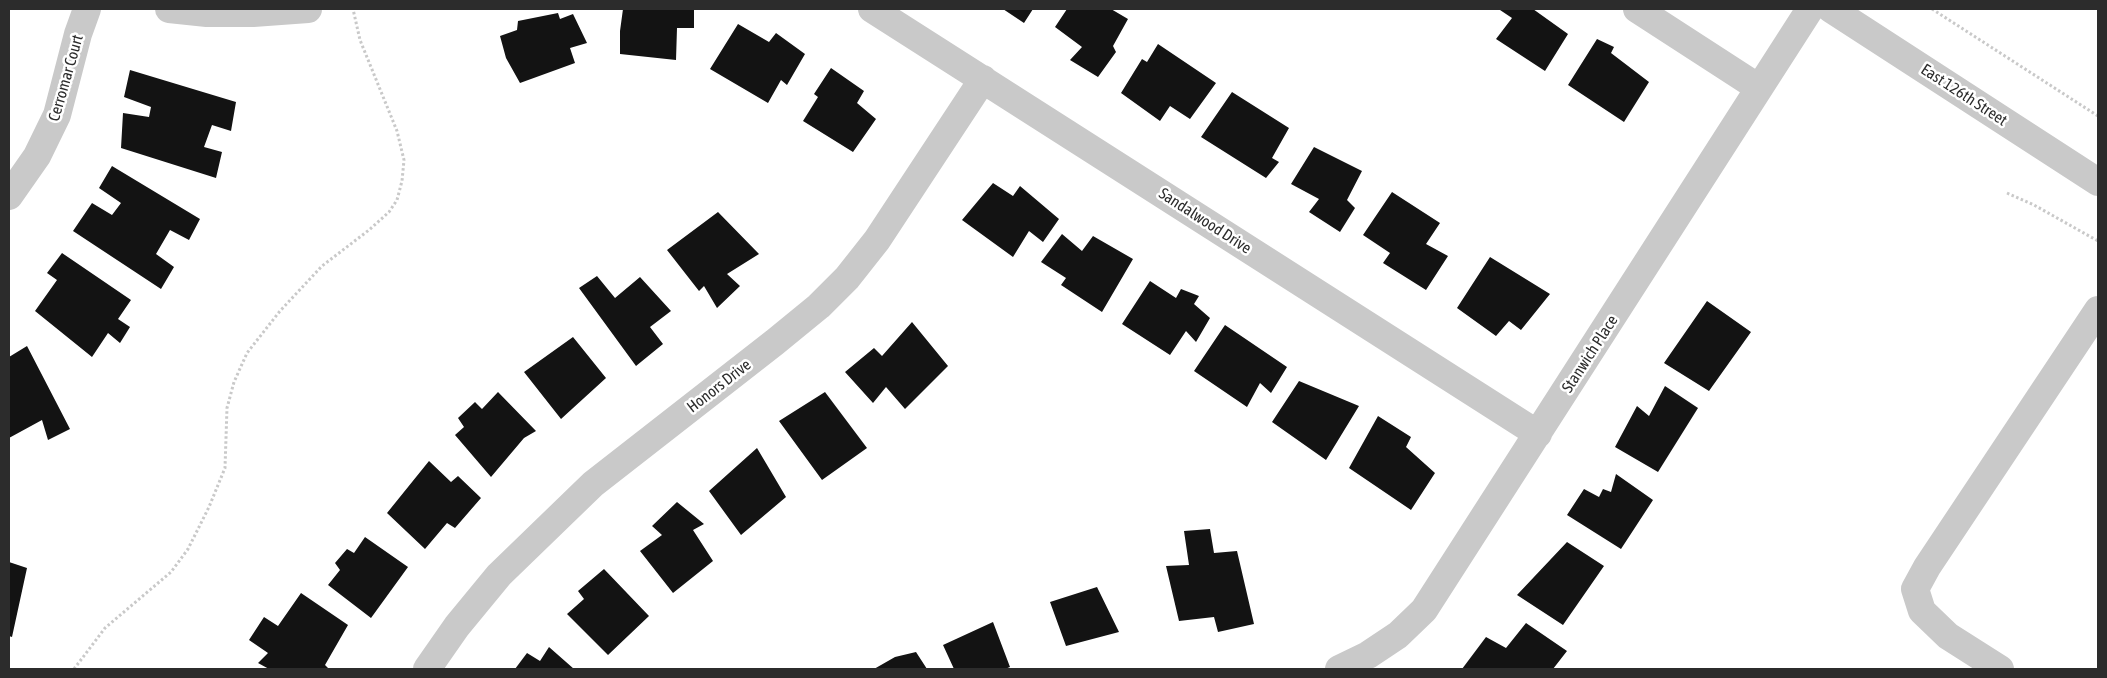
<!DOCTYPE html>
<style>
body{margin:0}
#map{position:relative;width:2107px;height:678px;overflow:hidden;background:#fff;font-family:"Asap Condensed",sans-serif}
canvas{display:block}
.frame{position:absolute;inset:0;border:10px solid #2c2c2c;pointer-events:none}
</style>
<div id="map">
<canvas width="2107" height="678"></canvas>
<div class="frame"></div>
</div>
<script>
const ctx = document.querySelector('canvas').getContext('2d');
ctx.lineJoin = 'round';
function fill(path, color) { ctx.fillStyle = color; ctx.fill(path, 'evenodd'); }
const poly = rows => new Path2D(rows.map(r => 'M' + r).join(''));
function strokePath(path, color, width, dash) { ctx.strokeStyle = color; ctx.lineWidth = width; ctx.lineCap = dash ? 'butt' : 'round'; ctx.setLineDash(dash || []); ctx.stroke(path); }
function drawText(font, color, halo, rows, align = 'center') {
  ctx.font = font + ' "Asap Condensed",sans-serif'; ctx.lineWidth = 5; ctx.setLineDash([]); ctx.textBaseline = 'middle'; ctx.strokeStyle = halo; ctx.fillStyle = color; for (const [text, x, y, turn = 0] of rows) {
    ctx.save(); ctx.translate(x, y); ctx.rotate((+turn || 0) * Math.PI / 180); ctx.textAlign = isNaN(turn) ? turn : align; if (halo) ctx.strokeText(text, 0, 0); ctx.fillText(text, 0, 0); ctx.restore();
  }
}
const building = poly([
 [623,9,694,9,694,28,677,28,676,60,620,54,620,31],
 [1003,9,1033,9,1024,23],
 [1067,9,1111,9,1128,19,1113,46,1116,52,1098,77,1070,60,1082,47,1055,27],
 [1500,9,1533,9,1568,34,1545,71,1496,39,1512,18,1500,10],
 [558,13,560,19,573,14,587,43,570,48,575,63,520,83,506,58,500,36,517,30,518,21],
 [738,24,769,42,776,33,805,54,787,85,781,80,768,103,710,69],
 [1597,39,1614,47,1611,53,1649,82,1624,122,1568,85],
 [1158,44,1216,83,1190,119,1170,106,1160,121,1121,93,1142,59,1147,62],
 [831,68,864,91,857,103,876,119,853,152,803,121,818,97,814,94],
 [130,70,236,102,231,131,212,125,204,147,222,152,216,178,121,148,123,113,149,117,151,107,124,97],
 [1232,92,1289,128,1272,158,1279,162,1266,178,1201,137],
 [1314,147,1362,171,1347,200,1355,208,1340,232,1309,212,1319,199,1291,184],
 [112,166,200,219,189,240,170,230,156,254,174,267,161,289,73,231,92,203,112,215,121,203,99,188],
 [993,183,1013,196,1020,186,1059,219,1043,242,1029,231,1013,257,962,220],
 [1392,192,1440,223,1426,244,1448,256,1426,290,1383,263,1390,253,1363,235],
 [718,212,759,254,727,274,740,286,717,308,704,286,699,291,667,250],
 [1062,234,1082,251,1093,236,1133,259,1102,312,1061,285,1066,278,1041,262],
 [62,253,131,300,118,319,130,327,120,343,108,333,92,357,35,311,57,280,47,273],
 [1490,257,1550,294,1521,330,1509,321,1496,336,1457,308],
 [597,276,615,298,640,277,671,311,650,327,663,344,636,366,579,288],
 [1150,281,1176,298,1181,289,1199,296,1194,304,1210,318,1196,342,1186,331,1170,355,1122,324],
 [1707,301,1751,332,1709,391,1664,363],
 [912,322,948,366,905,409,886,387,873,403,845,372,874,348,882,356],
 [1225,325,1287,367,1271,393,1260,383,1247,407,1194,371],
 [573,337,606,378,561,419,524,372],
 [27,346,70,429,48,440,42,420,9,438,9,357],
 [1299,381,1359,406,1326,460,1272,422],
 [1665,386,1698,408,1658,472,1615,447,1637,406,1649,416],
 [498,392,536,431,524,438,491,477,455,435,464,427,458,418,475,402,482,409],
 [825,392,867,448,822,480,779,421],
 [1378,416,1411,437,1406,447,1435,473,1411,510,1349,468],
 [757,448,786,497,741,535,709,491],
 [429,461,451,482,458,476,481,498,455,528,447,523,425,549,387,513],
 [1616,474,1653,500,1621,549,1567,515,1584,489,1599,497,1603,489,1611,492],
 [677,502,704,524,693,530,713,561,673,593,640,551,662,535,652,526],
 [1210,529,1214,553,1237,551,1254,624,1218,632,1214,617,1179,621,1166,566,1189,565,1184,531],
 [365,537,408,567,371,618,328,585,340,570,335,563,347,549,354,553],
 [1567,542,1604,566,1563,625,1517,595],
 [9,562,27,568,12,637,9,636],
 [604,569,649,616,608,655,567,614,584,599,578,591],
 [1097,587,1119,632,1066,646,1050,602],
 [301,593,348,625,325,665,329,669,269,669,258,663,268,653,249,640,264,617,278,626],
 [993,622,1010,667,1005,669,954,669,943,645],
 [1526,623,1567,651,1553,669,1462,669,1486,637,1506,648],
 [549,647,574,669,515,669,527,653,540,661],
 [916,652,927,669,874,669,895,657]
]);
const path = poly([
 [1932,9,2098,116],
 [2007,193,2034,205,2098,241],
 [74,669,105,628,171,572,188,549,209,507,225,468,227,408,234,382,247,353,280,311,322,266,369,230,389,212,397,200,402,181,404,160,397,131,360,40,353,9]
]);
const minor = poly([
 [169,9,207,13,253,13,308,9],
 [872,9,1538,434],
 [1637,9,1759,88],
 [1831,9,2098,182],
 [9,196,37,156,57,115,78,34,87,9],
 [427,669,457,626,499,575,593,484,775,342,819,306,847,278,877,240,983,79],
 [1339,669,1368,655,1398,635,1424,610,1810,9],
 [2000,669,1948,636,1922,611,1915,589,1927,567,2098,310]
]);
const streetNames = [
 ["Cerromar Court",66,78,-74],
 ["East 126th Street",1964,95,33],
 ["Sandalwood Drive",1205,221,33],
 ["Stanwich Place",1590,354,-57],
 ["Honors Drive",719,386,-38]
];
fill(building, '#131313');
strokePath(path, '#c9c9c9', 3, [2.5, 2.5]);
strokePath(minor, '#c9c9c9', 28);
drawText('16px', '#2c2c2c', '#fff', streetNames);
</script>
